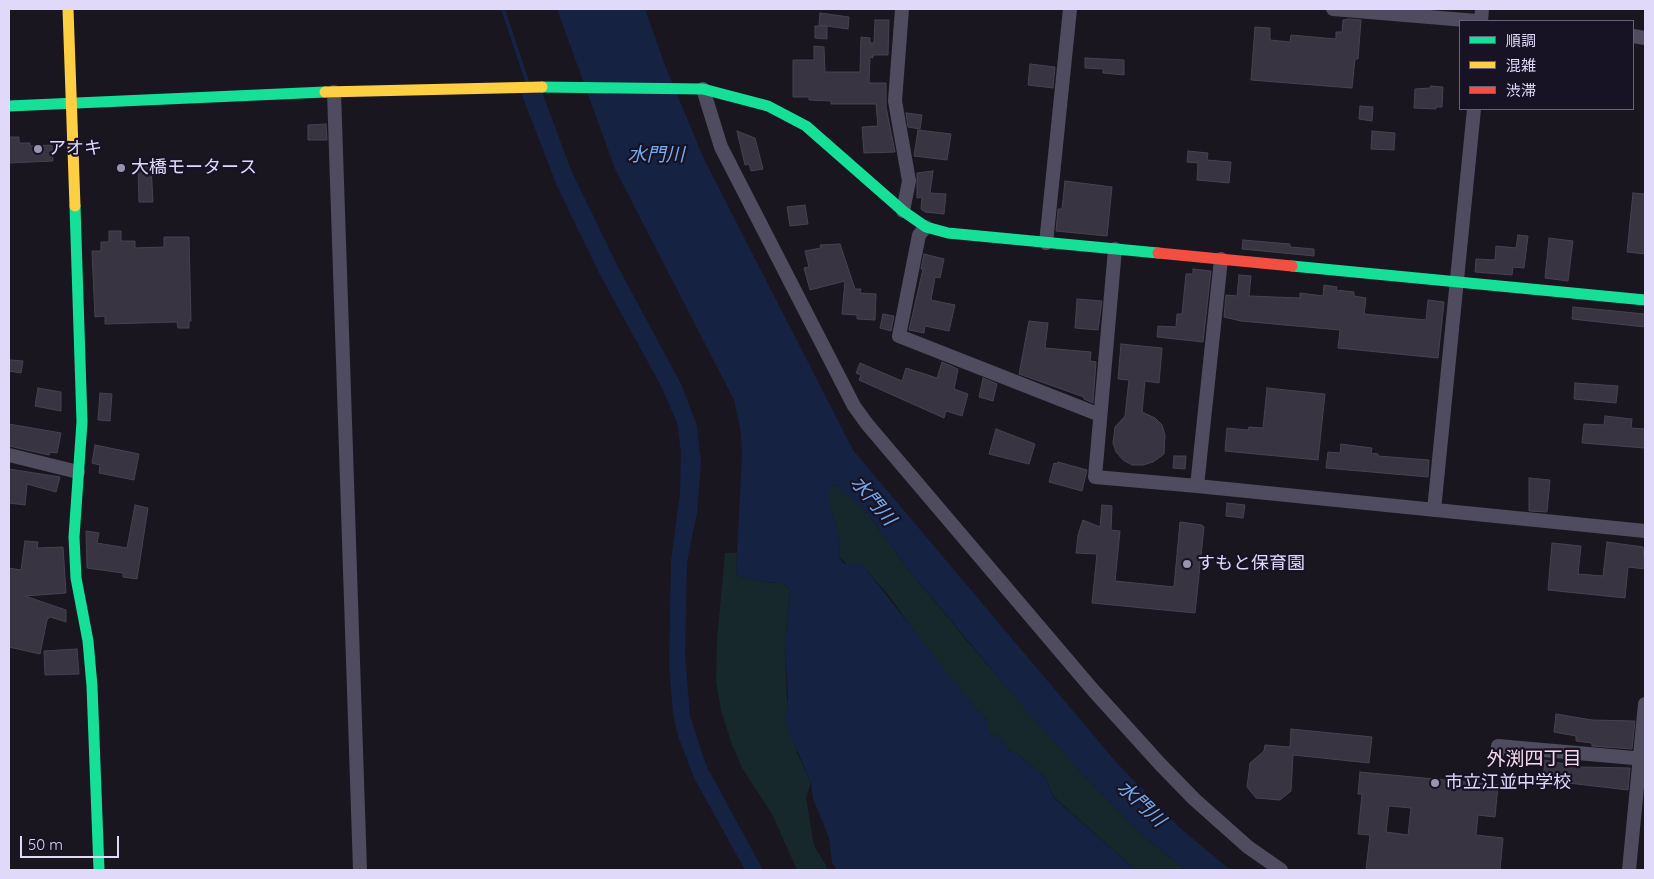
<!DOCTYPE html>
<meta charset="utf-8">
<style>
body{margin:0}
#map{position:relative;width:1654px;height:879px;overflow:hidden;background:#191620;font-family:Quicksand,"Noto Sans JP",sans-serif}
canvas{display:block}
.frame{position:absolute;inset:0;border:10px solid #e0d9fa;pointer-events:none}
.legend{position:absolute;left:1459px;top:20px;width:175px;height:90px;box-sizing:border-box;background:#171224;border:1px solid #67627a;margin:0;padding:6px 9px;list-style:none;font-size:15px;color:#e0d9fa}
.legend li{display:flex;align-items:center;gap:10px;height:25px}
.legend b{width:25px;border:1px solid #67627a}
.scale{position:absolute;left:20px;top:836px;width:99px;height:22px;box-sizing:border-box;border:2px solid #e0d9fa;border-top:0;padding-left:6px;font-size:15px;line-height:18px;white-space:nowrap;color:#e0d9fa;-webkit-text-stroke:4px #171224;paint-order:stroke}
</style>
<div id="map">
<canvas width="1654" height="879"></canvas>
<div class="frame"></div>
<ul class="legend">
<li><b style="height:6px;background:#16e098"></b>順調</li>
<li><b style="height:6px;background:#ffcf43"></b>混雑</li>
<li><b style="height:6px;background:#f24e42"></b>渋滞</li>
</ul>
<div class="scale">50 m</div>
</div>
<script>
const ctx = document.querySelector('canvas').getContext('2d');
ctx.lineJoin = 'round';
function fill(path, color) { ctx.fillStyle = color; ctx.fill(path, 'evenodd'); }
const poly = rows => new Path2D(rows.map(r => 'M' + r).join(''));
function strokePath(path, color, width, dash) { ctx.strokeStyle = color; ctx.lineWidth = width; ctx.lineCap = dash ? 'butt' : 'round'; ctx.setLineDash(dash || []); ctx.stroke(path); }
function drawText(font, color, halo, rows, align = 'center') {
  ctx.font = font + ' Quicksand,"Noto Sans JP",sans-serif'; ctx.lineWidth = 4.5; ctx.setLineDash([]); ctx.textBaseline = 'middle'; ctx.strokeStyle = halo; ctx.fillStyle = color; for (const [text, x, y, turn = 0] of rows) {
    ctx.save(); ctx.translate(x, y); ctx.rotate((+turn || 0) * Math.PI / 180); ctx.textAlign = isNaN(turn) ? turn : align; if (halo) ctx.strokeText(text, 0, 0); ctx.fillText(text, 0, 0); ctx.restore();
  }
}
const green = poly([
 [837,485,868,514,907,568,972,647,1085,777,1141,834,1185,870,1136,870,1053,796,1046,778,1018,754,1009,750,998,736,987,732,987,720,976,709,925,646,890,597,864,567,860,564,847,564,840,558,838,530,830,508,830,487],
 [725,553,737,553,736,575,763,582,783,583,790,591,785,647,787,703,797,753,811,782,806,798,814,846,826,865,827,870,797,870,772,814,742,768,732,745,721,710,716,682,717,641]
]);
const water = poly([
 [557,9,645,9,666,68,704,159,853,450,1116,762,1180,828,1230,870,1185,870,1141,834,1085,777,1024,708,907,568,868,514,836,485,830,487,830,507,838,530,840,558,842,562,847,564,860,564,864,567,976,709,987,720,988,732,998,736,1009,750,1018,754,1046,778,1053,797,1136,870,837,870,832,863,829,838,813,799,811,782,785,723,788,697,785,647,790,591,783,583,763,582,736,575,742,452,740,427,734,400,615,169],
 [539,84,571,170,616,263,682,386,697,426,701,463,697,513,687,562,685,656,690,716,706,765,763,870,745,870,694,778,678,736,673,714,669,666,671,561,680,493,681,452,677,423,662,388,599,273,557,186,518,85]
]);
const stream = poly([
 [503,9,527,81]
]);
const building = poly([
 [820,13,849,17,848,29,819,25,820,13],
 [1349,19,1361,20,1358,59,1355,59,1352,88,1251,80,1255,27,1270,28,1270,40,1290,42,1291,35,1336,39,1336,32,1342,32,1343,20,1349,19],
 [875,20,889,20,888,55,873,55,873,58,870,57,869,83,886,83,886,107,895,152,864,153,862,127,878,126,876,104,831,104,831,101,809,100,809,97,793,97,793,60,814,60,814,46,824,47,825,72,860,72,861,37,870,38,870,43,874,43,875,20],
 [815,26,827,26,827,39,815,38,815,26],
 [1085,58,1124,60,1124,75,1103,73,1103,69,1085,68,1085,58],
 [1030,64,1055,67,1053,88,1028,85,1030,64],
 [1431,86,1443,87,1442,107,1436,107,1436,109,1414,108,1415,89,1430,88,1431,86],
 [1360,106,1373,107,1372,121,1359,119,1360,106],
 [906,113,922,115,920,129,908,127,906,113],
 [326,124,327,140,308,140,308,125,326,124],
 [918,130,951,134,947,160,914,156,918,130],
 [737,131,755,138,763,169,751,171,749,164,745,165,737,131],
 [1372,131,1395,133,1394,150,1371,149,1372,131],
 [9,137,19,137,19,143,30,143,30,146,52,145,53,161,9,163,9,137],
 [1188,151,1208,153,1207,160,1231,162,1229,183,1197,180,1198,163,1187,162,1188,151],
 [151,165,153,202,139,202,138,166,151,165],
 [933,171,930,193,946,194,944,214,925,212,921,209,922,197,917,198,917,173,933,171],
 [1065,181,1112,187,1107,236,1056,231,1058,209,1062,209,1065,181],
 [1633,193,1645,194,1645,254,1627,252,1633,193],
 [805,205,808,224,790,226,787,207,805,205],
 [109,231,121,231,121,241,135,241,135,248,164,247,164,237,189,237,191,321,189,321,189,328,178,328,177,322,105,324,105,316,95,317,92,251,101,251,101,242,109,242,109,231],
 [1518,235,1528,236,1524,268,1513,267,1512,275,1475,272,1476,259,1495,260,1496,246,1516,248,1518,235],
 [1549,238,1573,241,1568,281,1545,278,1549,238],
 [1243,240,1290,244,1290,247,1314,249,1314,256,1242,249,1243,240],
 [840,244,855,289,861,289,860,293,876,294,875,320,857,319,857,315,842,314,845,281,810,290,804,268,809,267,805,251,821,248,820,245,840,244],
 [924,254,944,259,940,278,935,277,931,300,955,305,949,331,925,326,924,333,909,330,923,269,921,269,924,254],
 [1193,269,1211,271,1203,342,1157,337,1158,326,1176,327,1177,314,1182,314,1186,274,1193,274,1193,269],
 [1239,275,1251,276,1249,296,1300,298,1300,293,1323,296,1324,285,1337,287,1336,290,1354,292,1354,296,1366,298,1364,314,1426,320,1428,300,1444,302,1438,358,1338,348,1340,330,1241,321,1224,317,1226,295,1237,296,1239,275],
 [1077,299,1102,301,1098,330,1075,328,1077,299],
 [1573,307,1645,314,1645,327,1572,319,1573,307],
 [883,314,894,316,891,331,880,328,883,314],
 [1029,321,1048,323,1045,348,1091,352,1090,361,1096,362,1093,403,1084,399,1084,397,1019,374,1029,321],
 [1121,344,1162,348,1159,383,1145,381,1142,412,1155,418,1162,425,1165,435,1164,454,1153,462,1143,465,1132,465,1123,460,1116,452,1113,443,1115,427,1125,416,1129,380,1118,379,1121,344],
 [10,360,23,361,21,373,9,371,10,360],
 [942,362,958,369,954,389,968,394,962,416,946,411,944,418,859,380,861,375,856,373,860,363,902,381,906,368,937,378,942,362],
 [983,378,997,384,993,401,979,397,983,378],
 [1575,383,1618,386,1616,403,1574,399,1575,383],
 [38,388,61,392,61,411,35,406,38,388],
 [1267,388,1325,394,1318,460,1225,451,1227,428,1248,430,1249,427,1263,428,1267,388],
 [100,393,112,394,110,421,98,420,100,393],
 [1605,416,1632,419,1631,428,1645,429,1645,448,1582,443,1584,424,1604,425,1605,416],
 [9,424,61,433,57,453,50,452,49,455,9,446,9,424],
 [996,429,1035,444,1029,464,989,454,996,429],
 [1341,444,1372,448,1371,453,1378,454,1378,456,1429,460,1428,477,1326,468,1328,452,1340,453,1341,444],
 [95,445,139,454,134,480,99,473,100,465,92,463,95,445],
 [1174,456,1186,456,1185,469,1173,468,1174,456],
 [1058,462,1087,470,1082,491,1049,482,1054,463,1057,464,1058,462],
 [9,469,60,477,56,492,27,484,25,505,9,503,9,469],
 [1529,478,1550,480,1547,512,1529,511,1529,478],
 [1227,503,1245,505,1243,518,1226,516,1227,503],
 [135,505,148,508,137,579,123,577,123,573,87,568,86,531,99,533,97,543,127,548,135,505],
 [1102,505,1112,506,1111,530,1120,531,1115,581,1174,587,1180,522,1202,525,1204,527,1195,613,1092,603,1097,554,1076,553,1078,535,1083,520,1100,527,1102,505],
 [25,541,38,542,37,548,63,547,66,593,25,596,66,610,66,622,50,617,47,620,40,654,9,647,9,568,21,570,25,541],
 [1607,542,1643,547,1645,569,1628,567,1625,598,1548,590,1552,543,1581,546,1578,574,1603,576,1607,542],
 [77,649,79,674,45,675,44,651,77,649],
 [1556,714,1592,720,1635,721,1632,749,1592,746,1592,743,1576,741,1576,736,1554,732,1556,714],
 [1291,729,1372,737,1369,763,1293,755,1291,791,1280,800,1256,798,1247,787,1250,763,1264,751,1265,745,1290,747,1291,729],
 [1545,760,1579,767,1630,768,1628,790,1543,780,1545,760],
 [1360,772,1498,785,1495,817,1478,815,1476,835,1503,838,1500,870,1366,870,1370,835,1358,834,1362,794,1358,794,1360,772],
 [1389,806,1411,808,1408,835,1386,832,1389,806]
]);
const street = poly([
 [902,9,895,101,909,181,903,211],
 [1333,9,1477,21],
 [1481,21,1482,9],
 [1633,36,1645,38],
 [703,89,721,147,854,406,867,424,1093,690,1160,764,1194,799,1248,847,1281,870],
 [334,92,360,870],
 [926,227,919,235,899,336,1100,415],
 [1046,243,1070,9],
 [1115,249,1095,477,1197,486,1221,259],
 [9,455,78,472],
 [1197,486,1645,531],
 [1434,510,1474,109],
 [1497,754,1498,746,1645,759],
 [1629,870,1645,704]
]);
const fast = poly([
 [542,87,703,89,768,106,806,126,903,211,926,227,948,233,1158,253],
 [9,106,325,92],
 [75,206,82,422,74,537,76,578,88,641,92,686,99,870],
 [1292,266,1645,300]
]);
const slow = poly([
 [68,9,75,206],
 [325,92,542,87]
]);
const jam = poly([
 [1158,253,1292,266]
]);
const markers = [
 [38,149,5,"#9a95ae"],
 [121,168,5,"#9a95ae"],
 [1187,564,5,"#9a95ae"],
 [1435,783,5,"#9a95ae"]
];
const poiNames = [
 ["アオキ",48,149],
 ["大橋モータース",131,168],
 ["すもと保育園",1197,564],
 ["市立江並中学校",1445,783]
];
const waterNames = [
 ["水門川",656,155],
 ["水門川",873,501,50],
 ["水門川",1141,804,43]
];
const neighbourhoodNames = [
 ["外渕四丁目",1534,759]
];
fill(green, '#16282b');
fill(water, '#152242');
strokePath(stream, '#152242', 4);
fill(building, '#383442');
strokePath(building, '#464252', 1);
strokePath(street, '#4f4c5f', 14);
strokePath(fast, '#16e098', 11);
strokePath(slow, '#ffcf43', 11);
strokePath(jam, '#f24e42', 11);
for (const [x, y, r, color] of markers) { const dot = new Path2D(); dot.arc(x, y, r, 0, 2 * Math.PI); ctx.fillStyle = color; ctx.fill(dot); strokePath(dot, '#171224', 2); }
drawText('18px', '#e0d9fa', '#171224', poiNames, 'left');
drawText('italic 19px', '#75aaed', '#171224', waterNames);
drawText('19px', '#fadbec', '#171224', neighbourhoodNames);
</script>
